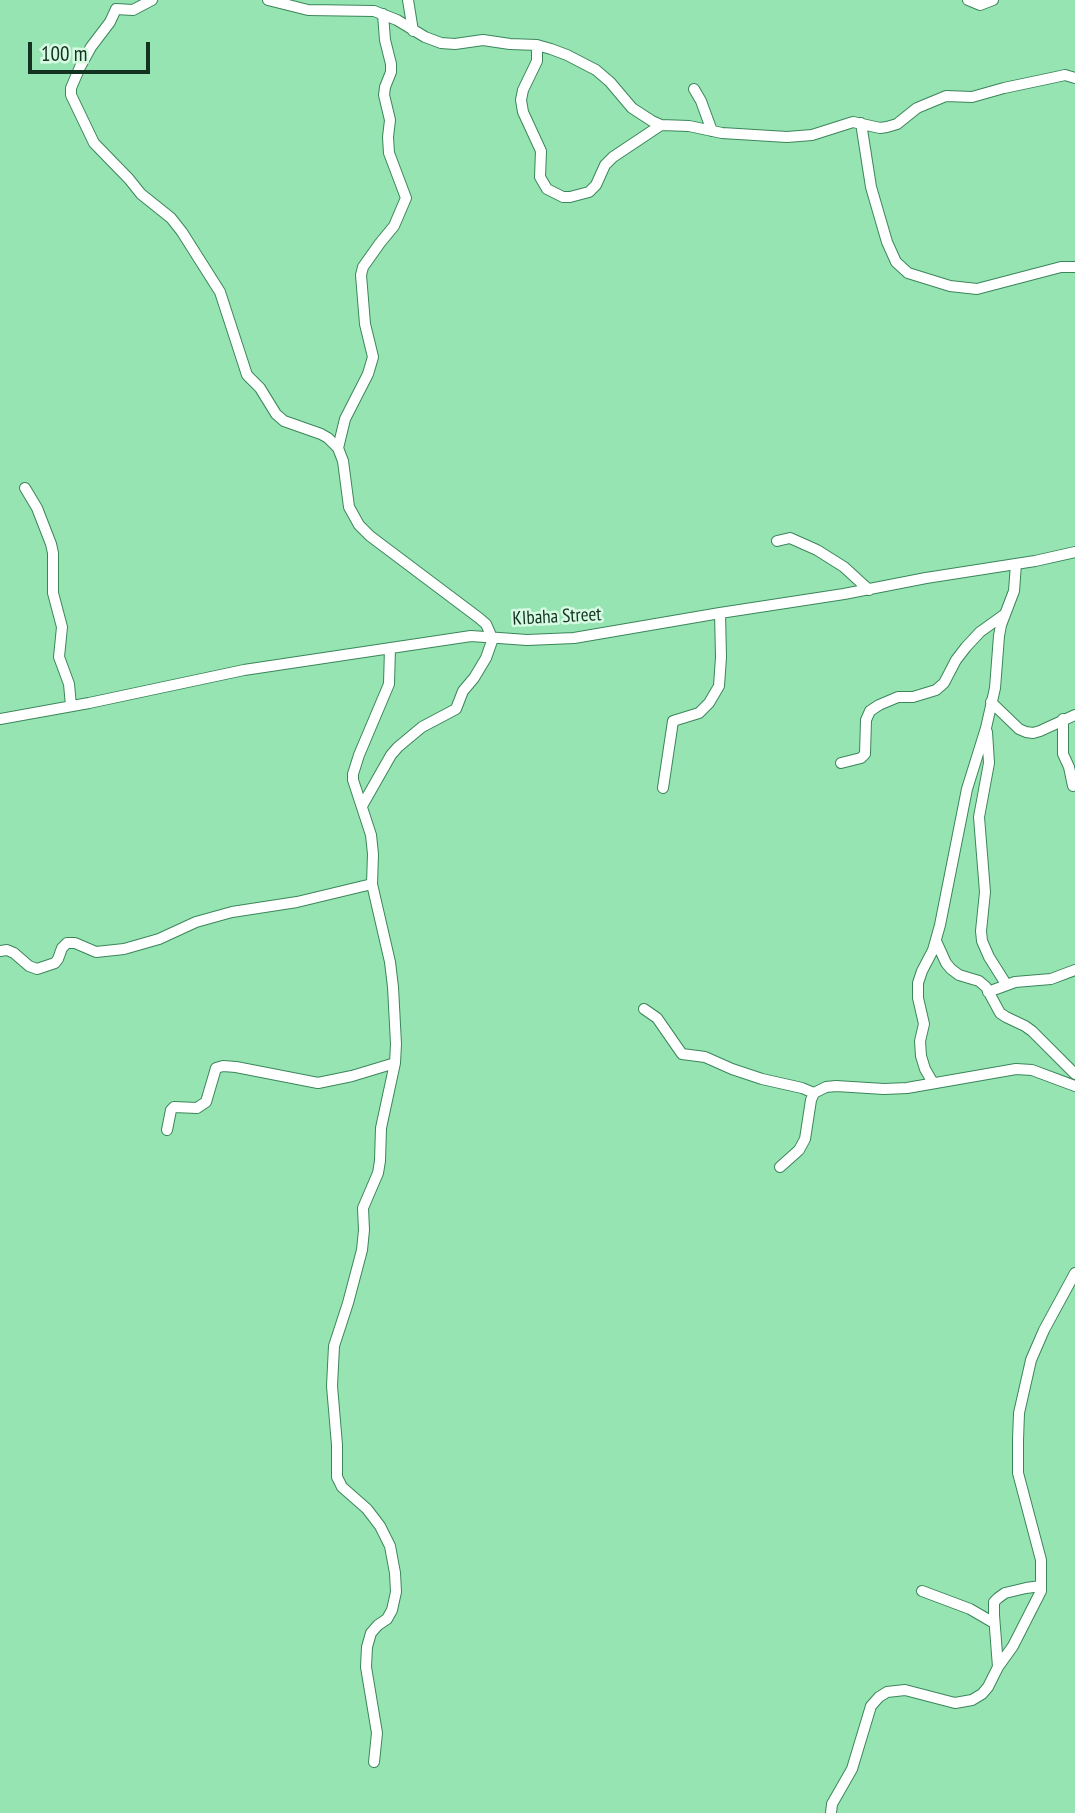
<!DOCTYPE html>
<style>
body{margin:0}
#map{position:relative;width:1075px;height:1813px;overflow:hidden;background:#97e4b3;font-family:"PT Sans Narrow",sans-serif}
canvas{display:block}
.scale{position:absolute;left:28px;top:42px;width:122px;height:32px;box-sizing:border-box;border:4px solid #133320;border-top:0;padding-left:9px;font-size:21px;line-height:24px;white-space:nowrap;color:#133320;-webkit-text-stroke:5px #d6fbe2;paint-order:stroke}
</style>
<div id="map">
<canvas width="1075" height="1813"></canvas>
<div class="scale">100 m</div>
</div>
<script>
const ctx = document.querySelector('canvas').getContext('2d');
ctx.lineJoin = 'round';
const poly = rows => new Path2D(rows.map(r => 'M' + r).join(''));
function strokePath(path, color, width, dash) { ctx.strokeStyle = color; ctx.lineWidth = width; ctx.lineCap = dash ? 'butt' : 'round'; ctx.setLineDash(dash || []); ctx.stroke(path); }
function drawText(font, color, halo, rows, align = 'center') {
  ctx.font = font + ' "PT Sans Narrow",sans-serif'; ctx.lineWidth = 5; ctx.setLineDash([]); ctx.textBaseline = 'middle'; ctx.strokeStyle = halo; ctx.fillStyle = color; for (const [text, x, y, turn = 0] of rows) {
    ctx.save(); ctx.translate(x, y); ctx.rotate((+turn || 0) * Math.PI / 180); ctx.textAlign = isNaN(turn) ? turn : align; if (halo) ctx.strokeText(text, 0, 0); ctx.fillText(text, 0, 0); ctx.restore();
  }
}
const minor = poly([
 [152,0,133,10,116,9,110,22,91,47,80,67,71,88,71,95,94,143,129,179,141,194,171,218,182,232,220,292,247,375,260,388,276,414,284,421,321,434,328,438,338,448,343,461,349,507,359,525,370,536,479,618,486,624,490,633,492,641,486,658,474,678,463,691,456,709,422,727,398,747,391,755,362,806],
 [268,0,308,10,374,11,397,20,425,37,441,43,455,44,483,40,510,44,537,45,551,49,567,55,596,70,610,82,632,108,652,121,661,125,689,126,722,133,787,137,812,135,853,122,880,128,887,127,897,124,917,108,946,96,972,97,1004,88,1056,77,1065,75,1075,78],
 [408,0,413,31],
 [968,0,980,5,993,0],
 [537,45,537,61,523,90,521,100,523,112,541,151,540,177,547,189,563,197,570,197,589,192,596,185,605,165,613,157,661,125],
 [694,89,701,101,712,131],
 [861,123,871,187,887,242,896,262,908,273,950,286,977,289,1061,267,1075,267],
 [338,448,345,419,368,374,373,357,365,324,361,275,363,267,380,243,394,226,406,198,389,153,388,137,390,120,384,95,385,87,391,72,391,64,385,40,383,14],
 [25,488,37,508,51,544,53,553,53,593,62,627,59,657,69,684,71,706],
 [777,541,790,538,817,550,844,567,869,590],
 [991,702,1019,729,1026,732,1033,733,1040,731,1075,715],
 [0,719,89,703,244,670,471,636,527,640,574,638,720,613,844,594,926,578,1035,561,1075,552],
 [1063,719,1063,754,1069,767,1073,786],
 [987,732,989,763,979,817,985,892,981,931,982,941,989,957,1006,984],
 [841,763,861,758,865,754,866,720,870,711,879,705,898,697,913,697,936,690,944,683,956,660,966,647,980,632,1005,614],
 [663,788,673,721,699,713,709,703,719,686,721,657,720,613],
 [936,941,946,963,951,969,959,975,979,981,986,987,1000,1013,1006,1017,1025,1026,1032,1031,1075,1074],
 [0,951,7,950,14,953,29,966,37,969,55,963,58,959,62,948,67,943,75,943,96,952,124,949,159,939,196,922,232,912,297,902,372,884],
 [988,992,1015,982,1051,979,1075,970],
 [644,1009,657,1018,682,1054,705,1057,732,1069,762,1079,802,1088,814,1093],
 [933,1083,925,1069,921,1056,920,1041,924,1024,918,998,918,983,922,971,933,950,940,925,967,789,986,728,995,688,999,636,1001,625,1014,591,1016,564],
 [167,1130,171,1110,174,1107,197,1108,206,1102,216,1068,223,1066,236,1067,318,1083,352,1076,395,1063],
 [780,1167,799,1150,805,1139,811,1100,814,1093,826,1087,836,1086,884,1089,907,1088,1016,1069,1032,1070,1075,1086],
 [922,1591,970,1609,994,1623],
 [998,1667,994,1615,994,1602,998,1598,1005,1593,1026,1588,1041,1586],
 [374,1762,377,1733,366,1667,367,1647,371,1633,378,1625,387,1619,392,1610,396,1592,395,1573,390,1546,380,1526,367,1509,342,1487,337,1477,337,1445,332,1386,334,1346,348,1303,362,1250,364,1230,363,1208,378,1173,380,1161,381,1128,395,1063,396,1044,393,987,390,962,372,884,373,854,371,835,353,780,353,774,359,755,389,684,390,648],
 [831,1813,832,1804,852,1769,871,1706,879,1697,887,1692,905,1690,955,1703,972,1700,982,1694,988,1687,998,1667,1013,1646,1041,1591,1041,1560,1018,1473,1018,1440,1019,1413,1031,1360,1044,1330,1075,1273]
]);
const streetNames = [
 ["KIbaha Street",557,617,-3]
];
strokePath(minor, '#3a865a', 12);
strokePath(minor, '#fff', 10);
drawText('19px', '#133320', '#d6fbe2', streetNames);
</script>
